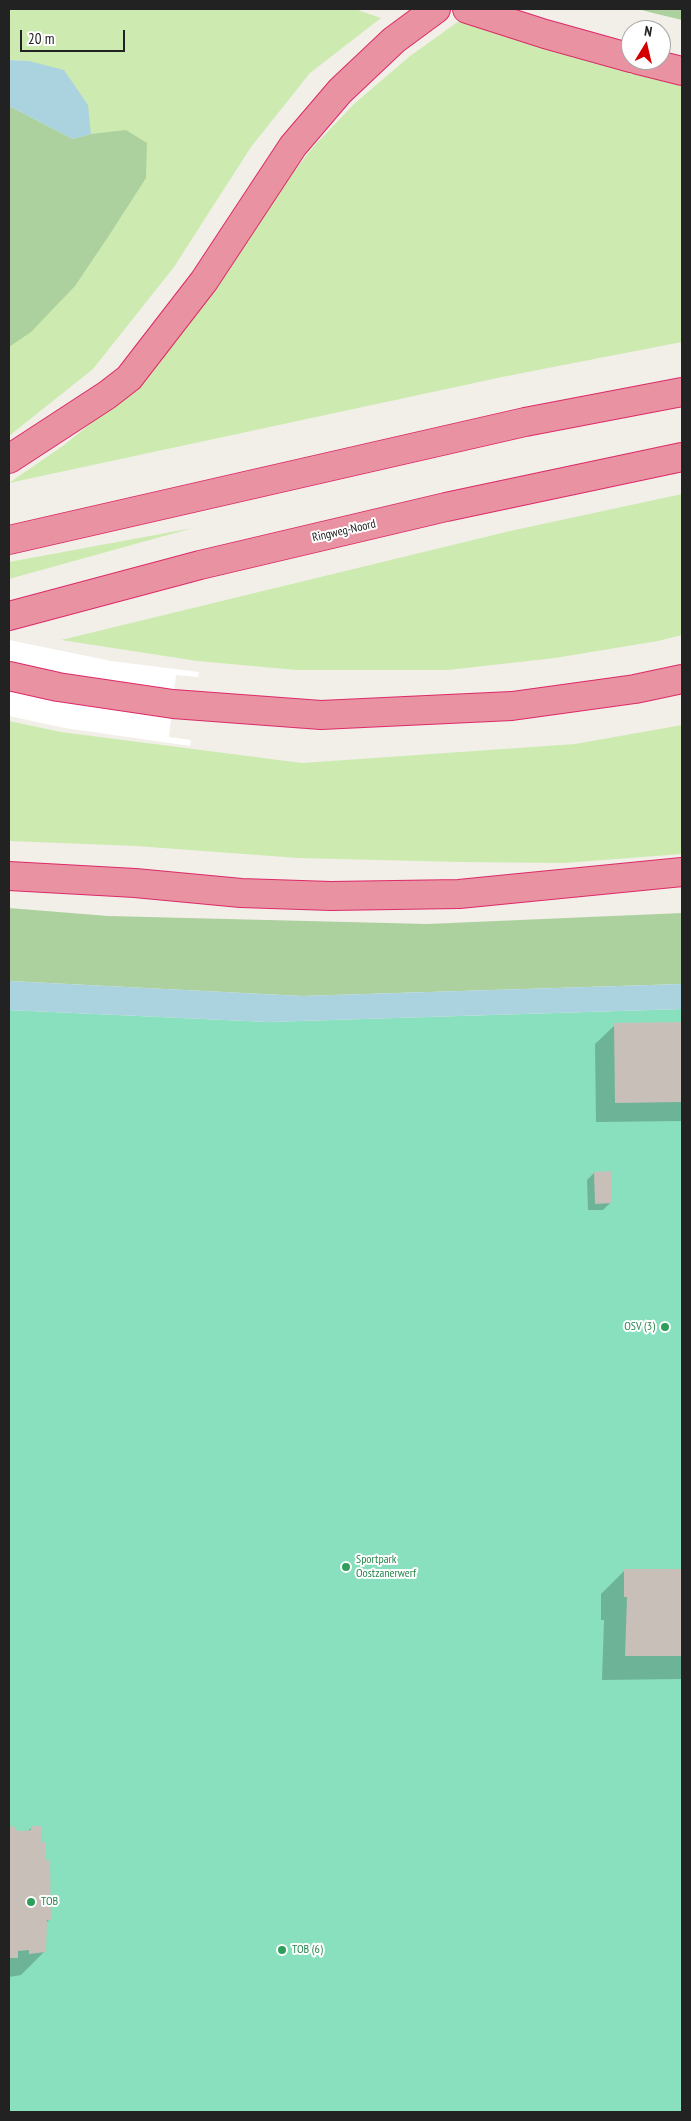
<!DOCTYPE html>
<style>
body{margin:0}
#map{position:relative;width:691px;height:2121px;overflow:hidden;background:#f2efe9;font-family:"PT Sans Narrow",sans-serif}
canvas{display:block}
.frame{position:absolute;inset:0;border:10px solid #222;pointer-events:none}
.north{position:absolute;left:621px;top:20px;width:50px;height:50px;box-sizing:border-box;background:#fff;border:1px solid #a7a7a7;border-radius:50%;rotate:9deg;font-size:14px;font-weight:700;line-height:20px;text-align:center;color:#222}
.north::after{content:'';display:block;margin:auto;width:18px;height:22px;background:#d40000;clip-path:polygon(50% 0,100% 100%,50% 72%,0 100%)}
.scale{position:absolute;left:20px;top:30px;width:105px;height:22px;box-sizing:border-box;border:2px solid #222;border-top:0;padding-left:6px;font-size:15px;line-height:18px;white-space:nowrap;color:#222;-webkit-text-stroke:4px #fff;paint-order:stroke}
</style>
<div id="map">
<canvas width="691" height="2121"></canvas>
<div class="frame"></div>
<div class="north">N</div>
<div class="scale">20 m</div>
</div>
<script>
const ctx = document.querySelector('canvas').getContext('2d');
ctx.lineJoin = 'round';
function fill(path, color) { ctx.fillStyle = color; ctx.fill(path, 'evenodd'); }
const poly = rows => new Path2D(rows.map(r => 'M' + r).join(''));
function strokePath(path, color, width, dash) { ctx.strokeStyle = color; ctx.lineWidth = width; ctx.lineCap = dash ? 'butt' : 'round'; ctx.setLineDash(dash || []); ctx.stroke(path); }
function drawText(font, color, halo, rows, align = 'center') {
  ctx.font = font + ' "PT Sans Narrow",sans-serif'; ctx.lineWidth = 4; ctx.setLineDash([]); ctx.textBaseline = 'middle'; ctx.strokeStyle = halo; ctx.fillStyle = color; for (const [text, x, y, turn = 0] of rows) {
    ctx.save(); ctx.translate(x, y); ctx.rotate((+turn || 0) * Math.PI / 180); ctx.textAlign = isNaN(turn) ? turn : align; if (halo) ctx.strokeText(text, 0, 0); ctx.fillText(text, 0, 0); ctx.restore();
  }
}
const grass = poly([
 [9,9,355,9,381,18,310,73,251,147,174,267,93,369,9,436,9,106,73,139,91,133,29,61,9,60],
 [459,21,550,48,682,80,682,342,507,376,9,483,64,445,111,407,313,147,354,104,410,56],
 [682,494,682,635,658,641,555,658,448,670,296,670,197,661,61,640,510,531],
 [193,528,9,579,9,562],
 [9,721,61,732,302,763,575,744,682,725,682,854,564,863,459,862,298,858,136,846,9,841]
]);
const forest = poly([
 [638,9,682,9,682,20,653,13],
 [9,106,73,139,91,134,126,130,147,143,146,178,108,237,75,286,31,332,9,347],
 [9,908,108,916,427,924,682,913,682,984,302,996,9,981]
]);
const pitch = poly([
 [682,1009,682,2112,9,2112,9,1010,268,1022]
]);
const water = poly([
 [9,60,29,61,64,70,88,105,91,134,73,139,9,106],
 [9,981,302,996,682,984,682,1009,268,1022,9,1010]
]);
const pier = poly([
 [9,640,111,661,199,672,198,677,176,675,169,737,191,740,190,746,65,728,9,716]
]);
const shadow = poly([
 [682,1023,682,1121,596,1122,595,1044,615,1025],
 [594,1173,610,1203,603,1210,588,1210,587,1180],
 [682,1570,682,1679,602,1680,604,1620,601,1620,601,1594,624,1571],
 [32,1827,49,1920,45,1924,45,1951,21,1975,9,1977,9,1828,14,1828,14,1831,28,1831]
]);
const building = poly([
 [682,1022,682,1102,615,1103,614,1023],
 [612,1171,612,1203,595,1204,594,1172],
 [624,1569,682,1569,682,1656,625,1656,627,1597,624,1597],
 [9,1826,15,1827,15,1830,20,1831,31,1830,31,1826,42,1826,42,1842,46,1842,46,1860,50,1860,51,1920,47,1920,46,1952,29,1954,29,1950,18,1951,18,1958,9,1958]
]);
const motorway = poly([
 [467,9,545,34,631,58],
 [638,60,682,71],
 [9,459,107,395,129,378,204,281,293,146,340,91,394,40,436,9],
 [9,540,525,422,682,392],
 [9,616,200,565,446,507,682,457],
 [9,676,58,687,173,704,321,715,512,706,635,689,682,679],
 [9,876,135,883,241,893,331,896,459,894,682,872]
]);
const markers = [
 [665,1327,5,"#2e9e5b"],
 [346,1567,5,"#2e9e5b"],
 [31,1902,5,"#2e9e5b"],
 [282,1950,5,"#2e9e5b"]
];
const streetNames = [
 ["Ringweg-Noord",344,531,-13]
];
const leisureNames = [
 ["OSV (3)",655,1327,"right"],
 ["Sportpark",356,1560],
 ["Oostzanerwerf",356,1574],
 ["TOB",41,1902],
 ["TOB (6)",292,1950]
];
fill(grass, '#cdebb0');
fill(forest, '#add19e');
fill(pitch, '#88e0be');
fill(water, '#aad3df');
fill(pier, '#fff');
fill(shadow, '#0003');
fill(building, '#c7bfb8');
strokePath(motorway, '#dc2a67', 30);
strokePath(motorway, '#e892a2', 28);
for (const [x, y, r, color] of markers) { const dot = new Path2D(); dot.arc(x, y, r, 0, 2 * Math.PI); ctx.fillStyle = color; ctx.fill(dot); strokePath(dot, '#fff', 2); }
drawText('12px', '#222', '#fff', streetNames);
drawText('12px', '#27864d', '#fff', leisureNames, 'left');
</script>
